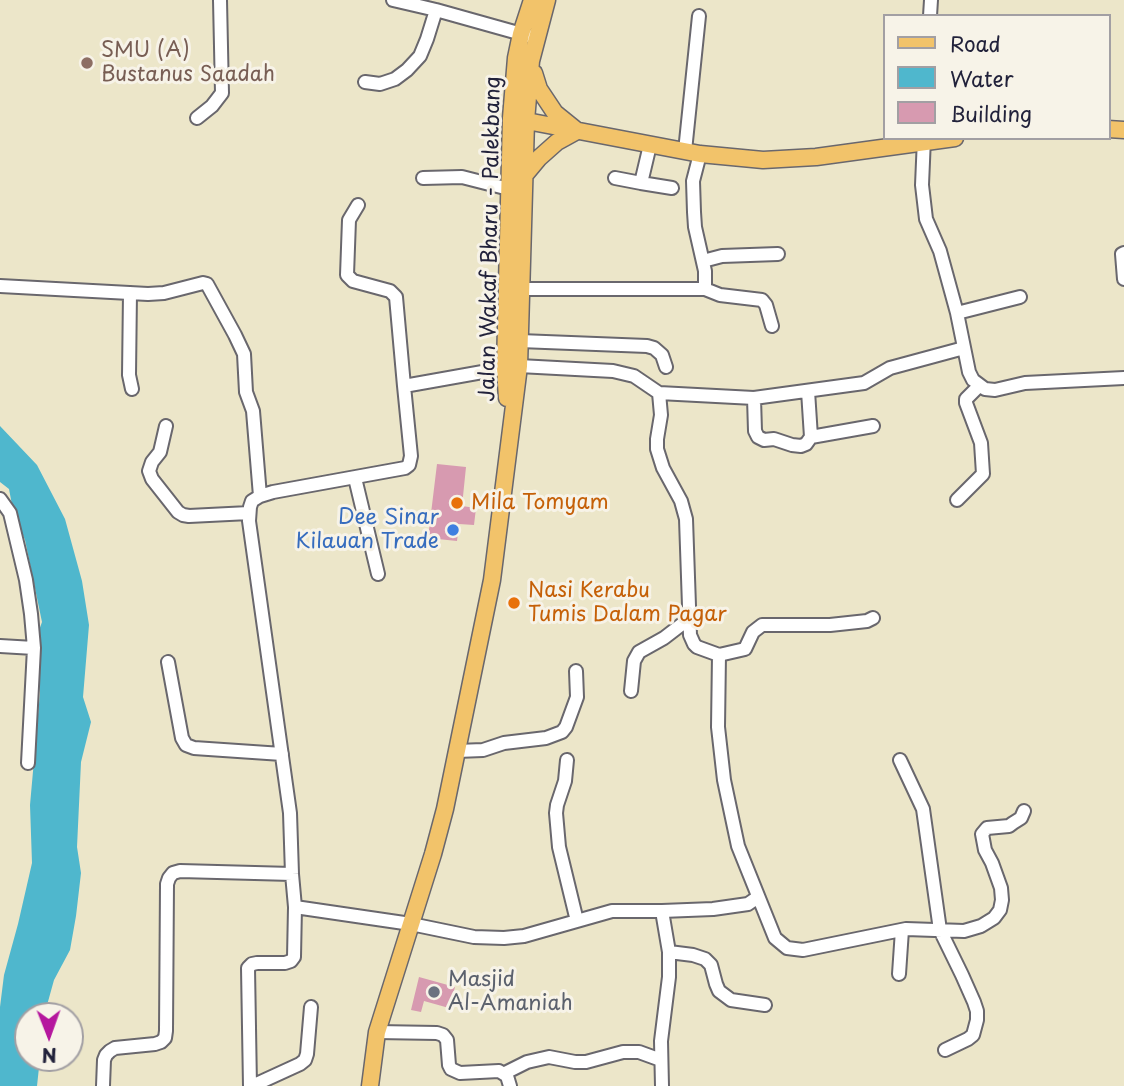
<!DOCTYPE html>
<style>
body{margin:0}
#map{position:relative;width:1124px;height:1086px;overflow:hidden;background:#ece6c9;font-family:"Playpen Sans",sans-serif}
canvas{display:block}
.legend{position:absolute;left:883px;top:14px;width:228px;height:126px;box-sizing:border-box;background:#f7f3e8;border:2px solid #a29fa3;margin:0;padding:9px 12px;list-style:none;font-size:21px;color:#22223b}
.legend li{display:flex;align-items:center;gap:14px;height:35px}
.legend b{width:35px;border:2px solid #a29fa3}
.north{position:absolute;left:14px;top:1002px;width:70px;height:70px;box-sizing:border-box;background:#f7f3e8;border:2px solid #a29fa3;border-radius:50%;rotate:179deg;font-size:19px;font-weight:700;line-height:28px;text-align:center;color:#22223b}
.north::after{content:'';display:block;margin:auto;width:24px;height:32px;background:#b5179e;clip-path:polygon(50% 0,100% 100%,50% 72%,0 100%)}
</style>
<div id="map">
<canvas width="1124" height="1086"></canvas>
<ul class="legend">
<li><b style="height:9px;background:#f2c36a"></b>Road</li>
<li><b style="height:19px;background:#4fb7cd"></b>Water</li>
<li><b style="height:19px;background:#d79ab0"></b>Building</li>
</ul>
<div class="north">N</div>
</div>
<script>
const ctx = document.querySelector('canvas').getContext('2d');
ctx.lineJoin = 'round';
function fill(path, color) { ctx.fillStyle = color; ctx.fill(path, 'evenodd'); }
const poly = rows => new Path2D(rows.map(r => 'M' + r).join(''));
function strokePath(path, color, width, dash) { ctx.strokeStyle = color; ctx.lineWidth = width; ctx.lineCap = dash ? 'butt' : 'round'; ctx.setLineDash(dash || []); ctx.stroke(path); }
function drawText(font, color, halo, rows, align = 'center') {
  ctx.font = font + ' "Playpen Sans",sans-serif'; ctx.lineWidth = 6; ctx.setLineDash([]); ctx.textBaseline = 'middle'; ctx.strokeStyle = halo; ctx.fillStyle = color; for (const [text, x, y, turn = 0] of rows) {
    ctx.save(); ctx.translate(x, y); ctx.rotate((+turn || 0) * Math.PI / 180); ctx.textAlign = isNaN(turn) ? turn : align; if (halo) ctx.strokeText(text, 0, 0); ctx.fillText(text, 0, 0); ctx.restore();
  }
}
const water = poly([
 [0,426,37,465,65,519,82,581,89,625,83,697,91,722,81,762,77,847,81,873,76,916,70,950,54,980,44,1016,28,1016,28,1058,40,1058,37,1086,0,1086,0,1007,4,975,18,924,32,863,30,805,40,693,36,639,42,622,25,540,13,510,9,489,0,482]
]);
const building = poly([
 [437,464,466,467,462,506,476,508,474,525,459,524,457,541,428,538],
 [419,977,455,987,449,1008,424,1001,421,1012,411,1010]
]);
const minor = poly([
 [393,0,436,10,536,38],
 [930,16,931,0],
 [365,82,380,84,395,79,407,70,420,56,427,39,436,10],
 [197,118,212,106,222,93,220,0],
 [924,138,922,185,926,219,940,251,957,313,969,372,973,380,985,389,995,390,1025,383,1124,378],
 [650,145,641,183,672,188],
 [685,151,699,16],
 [423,178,462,177,509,189],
 [615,178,641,183],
 [358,205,349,220,347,275,353,281,390,291,396,297,404,386],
 [1124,253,1122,254,1124,279],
 [703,261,722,256,778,254],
 [0,286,148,294,164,293,203,283,207,284,235,335,244,354,246,392,253,411,260,496],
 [521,289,705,289,705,271,695,227,694,212,693,181,700,154],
 [705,289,720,295,762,300,766,305,772,326],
 [130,293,129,375,132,389],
 [957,313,1020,297],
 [520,341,647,346,654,348,662,355,666,367],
 [519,366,613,371,634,376,659,393,754,398,864,383,890,368,964,348],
 [505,368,404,386,411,456,409,465,405,468,273,492,260,496,252,501,250,507,249,521,290,813,292,874,295,907,411,924,474,937,504,938,524,936,612,911,662,911],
 [808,391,811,437,873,426],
 [659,393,661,415,657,439,657,449,663,468,681,501,686,519,690,635,694,644,697,647,719,655,718,727,724,780,738,846,775,938,787,948,803,950,906,929,964,931,981,926,994,918,1000,910,1002,900,1001,888,992,863,985,850,982,834,987,828,1009,826,1013,823,1021,818,1024,811],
 [754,398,755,431,758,437,764,440,774,439,792,445,801,446,806,444,811,437],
 [166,426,160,452,152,462,149,471,152,479,178,512,183,515,189,516,249,513],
 [355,478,378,574],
 [0,499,10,513,26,580,31,614,34,648,28,763],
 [957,500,983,474,981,443,966,403,966,399,979,386],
 [0,646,34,648],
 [719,655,745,649,753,632,762,625,830,625,867,621,873,618],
 [168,662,182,738,186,745,194,748,282,754],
 [631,691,634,661,639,652,664,638,690,618],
 [457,751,483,750,504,743,546,738,562,732,566,727,577,697,576,671],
 [567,760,565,781,557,805,556,813,559,847,577,921],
 [900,760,923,809,940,930,962,975,974,1002,977,1011,977,1020,973,1035,968,1039,945,1050],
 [669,952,693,955,705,959,711,965,716,984,719,991,731,1000,765,1005],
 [899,974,902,930],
 [377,1032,437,1033,443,1035,447,1040,449,1065,451,1069,460,1073,499,1071,507,1076,510,1086],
 [505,1073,527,1062,549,1057,575,1062,586,1062,623,1052,639,1052,661,1060],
 [103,1086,104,1060,106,1055,110,1051,115,1048,155,1044,161,1042,165,1038,166,1031,167,884,169,878,173,873,180,871,292,874],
 [250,1086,248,968,252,964,257,963,285,963,291,961,294,957,295,907],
 [252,1086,300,1064,305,1060,307,1054,311,1007],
 [662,1086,661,1041,669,977,669,952,662,911,713,909,748,904,758,897]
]);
const major = poly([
 [534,73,539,89,555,113,576,130],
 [511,118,700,154,763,160,816,157,955,138],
 [1108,129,1124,130],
 [524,176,539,158,557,142,577,131],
 [507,398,505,368,511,118,516,58,521,34,532,0],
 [370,1086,377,1032,433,854,445,809,492,580,519,366,526,121,531,61,547,0]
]);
const markers = [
 [87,63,7,"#8d6e63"],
 [457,503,7,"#e8710a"],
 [453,530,7,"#3f7fe0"],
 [514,603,7,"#e8710a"],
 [434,992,7,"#6b7280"]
];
const educationNames = [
 ["SMU (A)",101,51],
 ["Bustanus Saadah",101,75]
];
const streetNames = [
 ["Jalan Wakaf Bharu - Palekbang",491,239,-89]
];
const foodNames = [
 ["Mila Tomyam",471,503],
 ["Nasi Kerabu",528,591],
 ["Tumis Dalam Pagar",528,615]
];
const shopNames = [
 ["Dee Sinar",439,518],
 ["Kilauan Trade",439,542]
];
const worshipNames = [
 ["Masjid",448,980],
 ["Al-Amaniah",448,1004]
];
fill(water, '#4fb7cd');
fill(building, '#d79ab0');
strokePath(minor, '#69676d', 16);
strokePath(major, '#69676d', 19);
strokePath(minor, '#fff', 12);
strokePath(major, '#f2c36a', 16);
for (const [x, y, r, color] of markers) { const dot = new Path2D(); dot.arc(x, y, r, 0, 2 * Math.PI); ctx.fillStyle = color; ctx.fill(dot); strokePath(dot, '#f7f3e8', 2.5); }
drawText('21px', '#785e54', '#f7f3e8', educationNames, 'left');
drawText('21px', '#22223b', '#f7f3e8', streetNames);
drawText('21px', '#c56008', '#f7f3e8', foodNames, 'left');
drawText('21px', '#366cbe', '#f7f3e8', shopNames, 'right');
drawText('21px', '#5b616d', '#f7f3e8', worshipNames, 'left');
</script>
